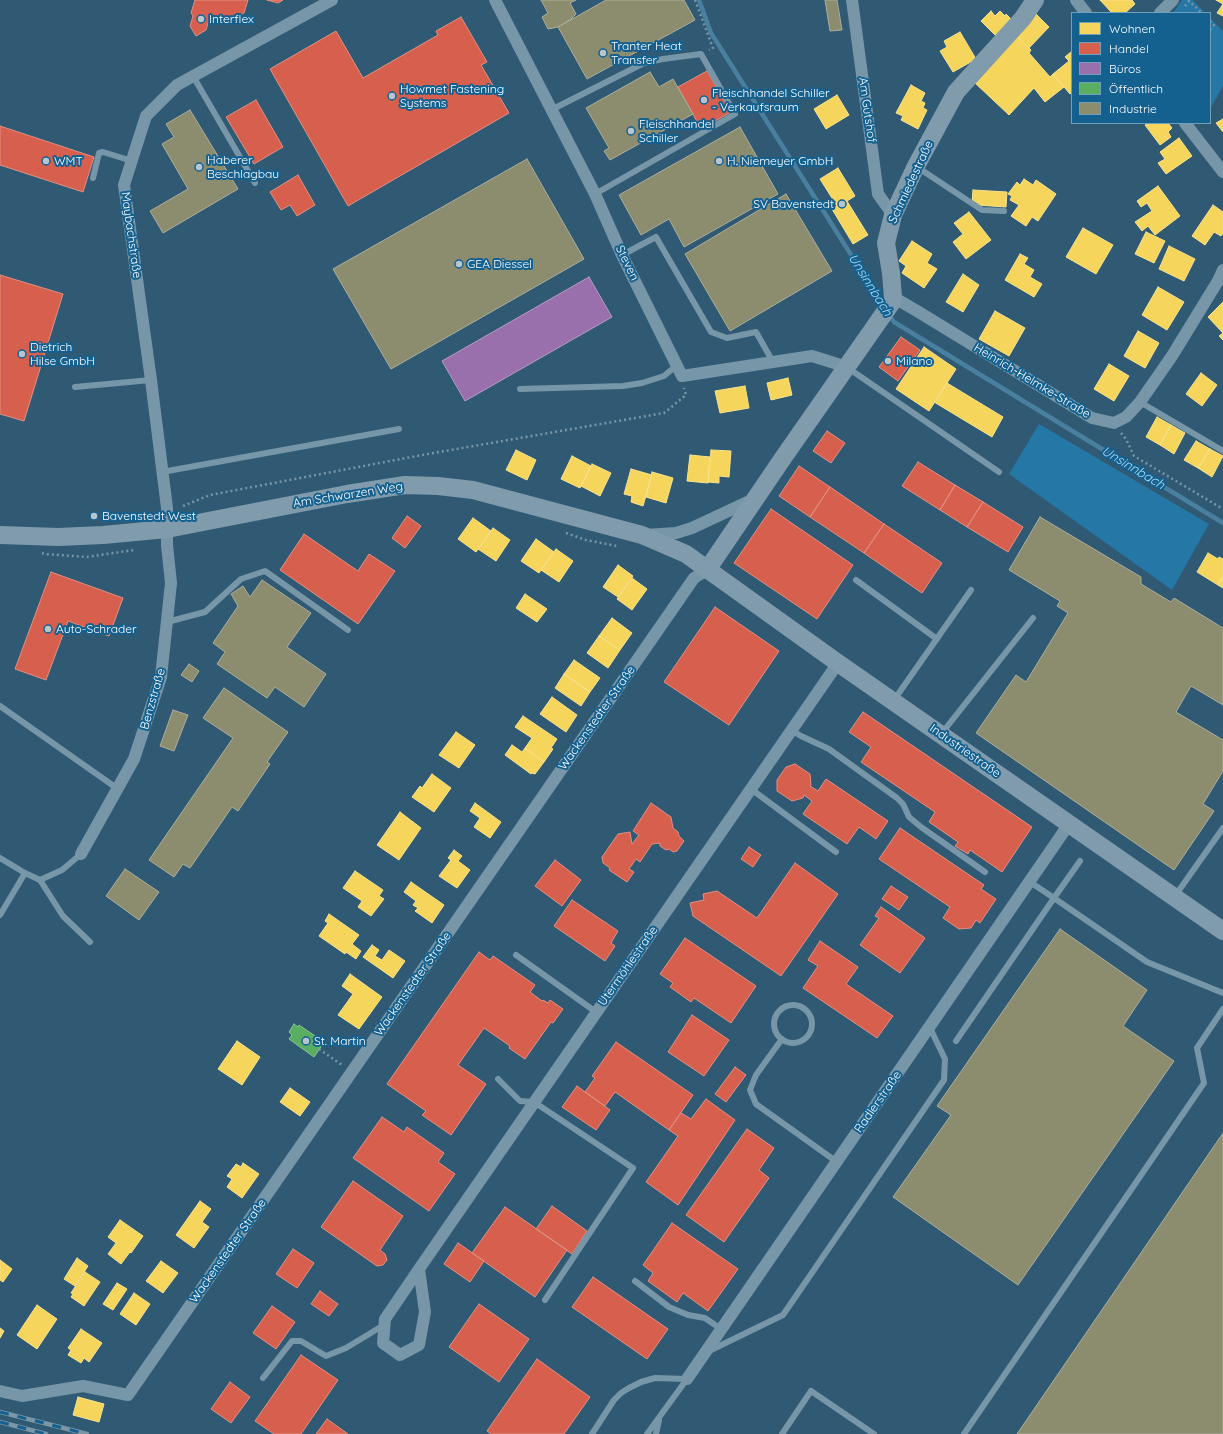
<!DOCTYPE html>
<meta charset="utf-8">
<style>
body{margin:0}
#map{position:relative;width:1223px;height:1434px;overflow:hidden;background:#305a74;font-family:Quicksand,sans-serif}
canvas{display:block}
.legend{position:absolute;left:1071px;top:12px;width:140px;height:112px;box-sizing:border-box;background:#146190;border:1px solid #72a0bc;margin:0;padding:5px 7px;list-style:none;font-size:12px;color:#fff}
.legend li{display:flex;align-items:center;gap:8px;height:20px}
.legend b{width:20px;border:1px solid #72a0bc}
</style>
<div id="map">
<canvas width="1223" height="1434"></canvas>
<ul class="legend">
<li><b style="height:11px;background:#f6d55c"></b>Wohnen</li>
<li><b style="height:11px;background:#d6604d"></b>Handel</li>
<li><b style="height:11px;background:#9970ab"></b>Büros</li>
<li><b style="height:11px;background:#5aae61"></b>Öffentlich</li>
<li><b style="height:11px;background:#8c8c6e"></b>Industrie</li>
</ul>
</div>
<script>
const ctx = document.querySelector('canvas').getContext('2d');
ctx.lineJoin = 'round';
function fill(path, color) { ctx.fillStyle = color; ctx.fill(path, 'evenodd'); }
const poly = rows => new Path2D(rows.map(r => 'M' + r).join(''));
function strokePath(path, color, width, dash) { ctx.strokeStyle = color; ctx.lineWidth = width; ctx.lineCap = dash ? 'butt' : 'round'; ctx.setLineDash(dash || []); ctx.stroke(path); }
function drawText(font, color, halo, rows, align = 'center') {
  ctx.font = font + ' Quicksand,sans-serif'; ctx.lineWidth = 4; ctx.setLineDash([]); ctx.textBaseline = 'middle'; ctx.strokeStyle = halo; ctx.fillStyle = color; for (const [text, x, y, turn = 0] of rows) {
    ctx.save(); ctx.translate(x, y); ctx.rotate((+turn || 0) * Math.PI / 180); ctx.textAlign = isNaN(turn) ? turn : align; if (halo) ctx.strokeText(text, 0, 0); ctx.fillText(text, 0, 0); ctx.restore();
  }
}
const green = poly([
 [1182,0,1193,0,1205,13,1173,13],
 [1210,18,1223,31,1223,86,1210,109],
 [1039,424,1209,524,1172,590,1009,474]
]);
const homes = poly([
 [1100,0,1132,0,1135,4,1125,13,1112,13,1100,0],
 [1216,0,1223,0,1223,16,1217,13,1223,4,1216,0],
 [991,11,995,16,1000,11,1005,16,1006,14,1013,21,997,37,981,21,991,11],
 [1036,14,1049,27,1029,48,1016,35,1036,14],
 [960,32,976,59,953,72,940,51,947,47,944,41,960,32],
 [1015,34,1031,50,1029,53,1050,77,1053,74,1064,87,1045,102,1034,88,1009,115,974,82,1015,34],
 [1072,51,1072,92,1070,94,1053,74,1069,61,1065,57,1072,51],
 [911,85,925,93,921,101,925,103,923,108,927,110,918,129,901,120,903,116,896,113,911,85],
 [837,95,849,115,826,129,814,109,837,95],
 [1223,119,1223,132,1216,123,1223,119],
 [1149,123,1168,123,1172,128,1168,132,1171,137,1160,145,1145,125,1149,123],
 [1179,138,1192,156,1166,174,1158,163,1165,159,1160,152,1179,138],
 [838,168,855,196,847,201,868,235,853,244,832,209,837,206,820,179,838,168],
 [1024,179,1033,185,1036,180,1056,194,1038,221,1032,217,1026,226,1011,216,1019,205,1010,200,1012,196,1008,194,1017,182,1020,185,1024,179],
 [1158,186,1180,216,1155,235,1148,226,1142,231,1135,222,1152,211,1147,203,1141,207,1137,201,1158,186],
 [973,190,1007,192,1006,207,977,205,972,202,973,190],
 [1213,205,1223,212,1223,233,1221,236,1214,232,1205,245,1192,236,1213,205],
 [969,212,991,240,966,259,953,242,963,234,954,223,969,212],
 [1083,228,1113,245,1096,274,1066,257,1083,228],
 [1146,232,1165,241,1154,263,1135,254,1146,232],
 [912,241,932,254,927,263,937,269,924,288,902,273,906,266,899,261,912,241],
 [1169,246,1195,259,1184,281,1159,269,1169,246],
 [1020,254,1028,258,1024,264,1034,270,1030,277,1042,284,1034,297,1005,280,1020,254],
 [963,274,979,285,963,312,946,302,963,274],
 [1158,287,1184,302,1167,330,1142,315,1158,287],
 [1223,302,1223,340,1219,336,1223,333,1208,317,1223,302],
 [995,311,1025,328,1009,356,979,339,995,311],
 [1138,331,1159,343,1145,368,1124,356,1138,331],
 [924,347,956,369,929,411,896,389,924,347],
 [1109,364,1129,376,1114,401,1094,389,1109,364],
 [1201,373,1217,385,1202,406,1186,394,1201,373],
 [788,378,792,395,771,400,767,383,788,378],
 [947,383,1003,417,992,437,934,402,947,383],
 [745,386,749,408,720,413,715,391,745,386],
 [1157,417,1171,425,1160,445,1146,437,1157,417],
 [1171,425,1185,433,1174,454,1160,445,1171,425],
 [1196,441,1210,449,1198,468,1184,460,1196,441],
 [1210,449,1223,456,1212,477,1198,468,1210,449],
 [516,450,536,460,527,480,506,470,516,450],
 [711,450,731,451,729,477,719,476,719,483,708,482,711,450],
 [690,455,710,457,708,483,687,481,690,455],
 [572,456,591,466,580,488,561,479,572,456],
 [592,464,611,473,600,496,581,486,592,464],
 [631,469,652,475,643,506,631,502,632,496,624,494,631,469],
 [652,472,673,478,666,503,646,497,652,472],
 [473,518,491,531,476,552,458,539,473,518],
 [493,528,510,540,496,561,478,549,493,528],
 [536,539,554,552,539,573,521,561,536,539],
 [556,549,573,561,559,582,541,570,556,549],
 [1208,553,1218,559,1219,557,1223,559,1223,576,1218,585,1197,572,1208,553],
 [618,565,633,576,618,597,603,587,618,565],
 [1223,576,1223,588,1218,585,1223,576],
 [632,578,647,589,632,610,617,599,632,578],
 [525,594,547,609,537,622,516,608,525,594],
 [612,618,632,633,620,650,599,636,612,618],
 [599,636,620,650,608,668,587,653,599,636],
 [574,660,600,678,590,692,564,674,574,660],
 [564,674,590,692,581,706,555,688,564,674],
 [552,697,577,715,566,732,540,714,552,697],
 [523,716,557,739,551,748,553,749,544,762,525,748,532,738,515,727,523,716],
 [456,732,475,745,459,768,439,755,456,732],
 [512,745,522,752,525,748,544,762,535,774,532,773,531,774,505,755,512,745],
 [432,774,451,788,434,812,412,797,420,786,422,788,432,774],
 [475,803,501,822,490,838,474,827,480,818,470,811,475,803],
 [400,812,421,828,399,860,377,845,400,812],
 [454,850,462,856,458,861,470,870,457,888,439,876,451,860,448,858,454,850],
 [355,871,383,890,379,896,384,899,371,916,358,907,362,901,343,888,355,871],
 [411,882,444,905,432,923,415,911,418,908,413,905,416,901,404,892,411,882],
 [329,914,359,935,352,944,361,951,356,959,346,952,345,954,319,936,328,923,325,921,329,914],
 [372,945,379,950,375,956,382,960,389,950,405,961,393,978,363,957,372,945],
 [350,974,382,997,359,1029,338,1015,353,994,342,986,350,974],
 [237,1041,260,1057,242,1085,218,1069,237,1041],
 [290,1088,310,1102,300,1116,280,1102,290,1088],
 [243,1163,259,1174,242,1198,227,1187,232,1179,227,1176,236,1164,241,1167,243,1163],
 [200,1201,211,1209,202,1222,209,1227,194,1248,176,1235,200,1201],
 [120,1220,143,1236,131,1253,130,1252,121,1264,108,1254,116,1243,108,1237,120,1220],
 [77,1258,88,1266,75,1286,64,1279,77,1258],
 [0,1260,12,1269,3,1282,0,1280,0,1260],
 [161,1261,178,1273,163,1293,146,1281,161,1261],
 [85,1272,100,1282,84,1306,71,1297,73,1294,71,1293,85,1272],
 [117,1283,127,1289,113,1310,103,1304,117,1283],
 [134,1293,150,1304,136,1325,120,1314,134,1293],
 [37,1305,57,1319,37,1349,17,1335,37,1305],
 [0,1328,4,1331,0,1338,0,1328],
 [81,1329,102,1343,89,1362,84,1358,81,1363,68,1355,71,1350,68,1348,81,1329],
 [78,1397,104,1404,99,1422,73,1415,78,1397]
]);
const shops = poly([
 [195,0,248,0,244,13,229,21,210,16,206,30,196,36,190,26,193,16,191,13,195,0],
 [267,0,283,0,278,3,267,0],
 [461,17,487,62,481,65,509,113,348,206,270,69,336,31,363,78,438,35,436,31,461,17],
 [707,71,731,112,701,129,678,87,707,71],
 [256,100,283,147,254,164,226,117,256,100],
 [0,126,94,157,83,192,0,165,0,126],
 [298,175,315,205,297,216,290,205,281,210,270,192,298,175],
 [0,275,63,294,24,421,0,414,0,275],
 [901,337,920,350,898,381,879,367,901,337],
 [827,431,845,443,831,463,813,451,827,431],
 [918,462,955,485,940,510,902,486,918,462],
 [799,466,830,487,810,517,779,496,799,466],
 [955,485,983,502,967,527,940,510,955,485],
 [830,487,884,524,864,553,810,517,830,487],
 [983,502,1023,527,1008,552,967,527,983,502],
 [771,509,853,565,817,619,734,563,771,509],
 [407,516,421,526,405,548,392,538,407,516],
 [884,524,942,563,922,593,864,553,884,524],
 [304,534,358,571,369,554,395,571,358,624,280,570,304,534],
 [51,572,123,598,109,636,68,621,46,680,15,669,51,572],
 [715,607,779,651,729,725,664,682,715,607],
 [863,712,1032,827,1002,872,970,850,968,854,955,846,958,842,929,822,935,812,861,762,871,747,849,732,863,712],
 [795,764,810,774,811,785,810,786,818,791,826,779,888,821,876,839,859,827,847,844,803,814,812,801,804,795,803,798,792,801,777,791,777,780,786,767,795,764],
 [651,803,671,817,673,828,678,832,679,836,684,841,677,851,673,852,669,849,666,850,660,846,660,843,652,844,640,862,636,859,629,869,634,872,627,882,609,870,610,868,603,863,602,857,618,834,630,832,632,844,639,835,633,831,651,803],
 [900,828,984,885,981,889,996,899,980,923,976,920,971,928,959,929,943,918,950,907,879,859,900,828],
 [749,847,761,855,753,867,741,859,749,847],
 [555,860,581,880,562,906,535,886,555,860],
 [795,863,838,894,781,976,693,916,690,903,704,900,703,894,717,891,757,918,795,863],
 [891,886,908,897,899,910,882,899,891,886],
 [572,900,618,931,611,943,615,946,605,961,554,926,572,900],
 [881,907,925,938,900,973,860,945,879,918,875,916,881,907],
 [685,938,756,986,731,1023,694,998,691,1002,670,987,673,983,660,974,685,938],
 [820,941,858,967,846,984,893,1016,877,1038,803,988,818,966,808,960,820,941],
 [479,952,490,960,493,956,535,985,530,992,542,1001,543,1000,548,1003,550,1000,563,1009,553,1023,551,1022,525,1059,509,1048,510,1046,484,1028,458,1065,486,1084,451,1135,422,1115,426,1111,387,1084,479,952],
 [692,1015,729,1040,704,1076,668,1052,692,1015],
 [616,1042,693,1095,669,1130,615,1092,605,1106,585,1092,595,1078,592,1076,616,1042],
 [735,1067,746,1075,726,1102,715,1094,735,1067],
 [577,1086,610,1110,596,1130,562,1107,577,1086],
 [706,1099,735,1120,678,1205,646,1182,678,1136,669,1130,681,1113,691,1119,706,1099],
 [382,1117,404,1132,407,1127,444,1153,438,1162,455,1174,429,1211,353,1158,382,1117],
 [747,1129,774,1148,759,1170,769,1178,724,1242,686,1215,747,1129],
 [353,1181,403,1216,380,1250,385,1254,387,1260,383,1265,377,1266,321,1227,353,1181],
 [552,1206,587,1231,572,1254,536,1229,552,1206],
 [505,1207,567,1250,535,1297,472,1253,505,1207],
 [672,1223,738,1269,708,1311,683,1293,677,1302,648,1281,653,1273,643,1265,672,1223],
 [458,1243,484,1261,470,1282,444,1264,458,1243],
 [293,1249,314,1263,297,1288,276,1274,293,1249],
 [593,1277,668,1329,647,1359,572,1307,593,1277],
 [320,1291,338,1304,329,1316,311,1304,320,1291],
 [479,1304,529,1339,499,1382,449,1347,479,1304],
 [272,1306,295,1322,276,1349,253,1333,272,1306],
 [301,1355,338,1380,301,1434,274,1434,255,1421,301,1355],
 [537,1359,590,1397,564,1434,491,1434,487,1431,537,1359],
 [230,1382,250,1397,231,1423,211,1409,230,1382],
 [327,1419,348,1434,316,1434,327,1419]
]);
const offices = poly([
 [589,277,612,317,465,401,442,361,589,277]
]);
const public = poly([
 [294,1024,298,1027,299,1025,324,1042,314,1057,289,1039,292,1035,289,1032,294,1024]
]);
const industry = poly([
 [541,0,576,0,570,3,576,14,571,19,558,27,548,29,542,17,548,13,541,0],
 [606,0,684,0,695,20,587,79,558,27,606,0],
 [825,0,837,0,842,30,830,31,825,0],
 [650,72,659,87,673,79,693,114,610,160,604,151,609,148,586,108,650,72],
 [190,110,238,189,163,233,150,211,188,189,162,144,174,137,166,124,190,110],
 [740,127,778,194,684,247,669,219,641,235,619,195,740,127],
 [527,159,584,259,391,369,333,269,527,159],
 [786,194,832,271,730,331,685,254,786,194],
 [1040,517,1141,577,1141,584,1171,602,1174,598,1223,628,1223,705,1191,686,1176,712,1223,740,1223,771,1203,804,1214,811,1174,870,976,733,1016,675,1026,682,1068,613,1057,606,1060,601,1009,570,1040,517],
 [262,580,311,613,287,647,326,674,304,707,275,687,267,698,217,664,225,652,213,643,238,606,231,594,243,586,250,597,262,580],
 [189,664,199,671,192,682,181,675,189,664],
 [224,688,288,732,267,762,270,764,238,811,232,807,190,868,183,864,174,877,149,860,233,738,203,718,224,688],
 [173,710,188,715,174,751,160,746,173,710],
 [125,869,159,892,139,920,106,896,125,869],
 [1060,929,1147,990,1123,1026,1174,1061,1018,1285,893,1197,951,1115,937,1106,1060,929],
 [1223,1133,1223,1434,1017,1434,1223,1133]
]);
const stream = poly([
 [699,0,711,33,884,307],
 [889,315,894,322,1223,523]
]);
const path = poly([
 [695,0,713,48,709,50],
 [1185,6,1189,1,1202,13],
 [1210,21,1214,25,1210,30],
 [1121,433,1126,439,1134,456,1223,509],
 [183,506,210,495,422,455,664,413,686,395,684,388],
 [566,533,586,540,617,546],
 [42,553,45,554,87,557,134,550],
 [319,1049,342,1065]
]);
const lane = poly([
 [193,76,255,183],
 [551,110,644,63,663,59,701,54,735,114,595,194],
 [917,167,982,210,1004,211],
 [93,178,99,153,103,152,132,161],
 [622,255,656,237,711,332,727,338,756,332,773,362],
 [848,368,999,472],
 [75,387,151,380],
 [520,389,623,386,642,383,664,376,677,365],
 [1140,402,1223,451],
 [162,472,399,429],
 [856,580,937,639],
 [167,622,205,612,241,579,265,571,348,630],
 [894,700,971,590],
 [0,706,118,789],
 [791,730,801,736,829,749,897,798,903,804,909,817,921,827,985,872],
 [942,733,1033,618],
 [751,789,836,852],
 [0,858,25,873,40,880,62,870,81,854],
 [1080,861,1054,898,1147,962,1223,993],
 [40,880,63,916,90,942],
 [1175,896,1223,828],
 [0,915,25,873],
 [516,955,596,1012],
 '774 1024a19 19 0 1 1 38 0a19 19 0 1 1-38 0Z',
 [782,1039,756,1075,750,1090,756,1104,837,1162],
 [956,1041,1054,898,1030,882],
 [498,1079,520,1101,534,1102,633,1168,545,1300],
 [635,1281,669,1307,688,1315,705,1318,721,1329],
 [709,1351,783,1315,944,1080,945,1059,930,1028],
 [263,1378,292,1341,301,1341,326,1356,346,1348,384,1325],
 [592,1434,614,1400,621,1393,629,1388,641,1382,655,1378,687,1379],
 [647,1434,687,1379],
 [656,1434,659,1420],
 [782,1434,811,1391,874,1434],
 [964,1434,1204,1083,1197,1048,1223,1009]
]);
const street = poly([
 [495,0,595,194,622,255,682,376,812,356,847,367],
 [852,0,878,194,893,215],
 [1076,0,1086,13],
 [1160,13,1173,0],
 [1185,123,1223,172],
 [893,297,917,311,1092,418,1114,423,1126,417,1140,402,1172,356,1218,281,1223,270],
 [645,535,676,533,692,528,754,499],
 [81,854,134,759,161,677,171,583,167,545,167,508,151,380,124,185,146,116,177,85,332,0],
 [419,1269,425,1312,419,1345,400,1355,383,1343,385,1319,419,1269,838,663],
 [687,1379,1069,824],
 [0,1391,22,1396,83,1386,128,1395,694,578,707,570]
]);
const secondary = poly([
 [0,535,58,537,103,535,167,529,347,494,405,485,438,486,473,490,642,535,686,554,838,663,1223,931],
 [707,570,783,458,892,302,893,297,891,273,886,243,893,215,916,166,956,92,1023,18,1035,0]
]);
const rail = poly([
 [0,1412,87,1434],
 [0,1422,46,1434]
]);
const markers = [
 [201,19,4,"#b7c5ce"],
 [603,53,4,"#b7c5ce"],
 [392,96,4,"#b7c5ce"],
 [704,100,4,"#b7c5ce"],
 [631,131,4,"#b7c5ce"],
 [46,161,4,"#b7c5ce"],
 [719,161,4,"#b7c5ce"],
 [199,167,4,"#b7c5ce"],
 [842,204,4,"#b7c5ce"],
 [459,264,4,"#b7c5ce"],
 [22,354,4,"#b7c5ce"],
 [888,361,4,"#b7c5ce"],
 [94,516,4,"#b7c5ce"],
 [48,629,4,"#b7c5ce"],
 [306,1041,4,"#b7c5ce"]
];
const poiNames = [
 ["Interflex",209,19],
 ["Tranter Heat",611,46],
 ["Transfer",611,60],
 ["Howmet Fastening",400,89],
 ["Systems",400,103],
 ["Fleischhandel Schiller",712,93],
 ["- Verkaufsraum",712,107],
 ["Fleischhandel",639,124],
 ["Schiller",639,138],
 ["Haberer",207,160],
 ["Beschlagbau",207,174],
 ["WMT",54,161],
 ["H. Niemeyer GmbH",727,161],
 ["SV Bavenstedt",834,204,"right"],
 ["GEA Diessel",467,264],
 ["Dietrich",30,347],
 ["Hilse GmbH",30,361],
 ["Milano",896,361],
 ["Bavenstedt West",102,516],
 ["Auto-Schrader",56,629],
 ["St. Martin",314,1041]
];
const streetNames = [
 ["Am Gutshof",867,110,82],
 ["Schmiedestraße",911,182,-65],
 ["Maybachstraße",131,235,82],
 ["Steven",627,263,64],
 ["Heinrich-Helmke-Straße",1032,381,31],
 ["Am Schwarzen Weg",348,495,-9],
 ["Benzstraße",153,699,-74],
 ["Wackenstedter Straße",597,718,-55],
 ["Industriestraße",965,751,35],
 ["Utermöhlestraße",628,966,-55],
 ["Wackenstedter Straße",413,984,-55],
 ["Radlerstraße",878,1102,-55],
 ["Wackenstedter Straße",228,1251,-55]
];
const waterNames = [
 ["Unsinnbach",870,285,58],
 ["Unsinnbach",1133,468,31]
];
fill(green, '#2577a5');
fill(homes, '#f6d55c');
strokePath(homes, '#f9e28d', 1);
fill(shops, '#d6604d');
strokePath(shops, '#e29082', 1);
fill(offices, '#9970ab');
strokePath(offices, '#b89bc4', 1);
fill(public, '#5aae61');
strokePath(public, '#8cc690', 1);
fill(industry, '#8c8c6e');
strokePath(industry, '#aeae9a', 1);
strokePath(stream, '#497f9f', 4.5);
strokePath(path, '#7796a7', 2.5, [2, 3]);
strokePath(lane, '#7796a7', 6);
strokePath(street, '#7796a7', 12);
strokePath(secondary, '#809bac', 18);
strokePath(rail, '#7a96a7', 4.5);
strokePath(rail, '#146190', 3, [9]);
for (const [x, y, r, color] of markers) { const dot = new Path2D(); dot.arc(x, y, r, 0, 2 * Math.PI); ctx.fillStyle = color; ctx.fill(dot); strokePath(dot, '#146190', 1.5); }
drawText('12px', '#fff', '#146190', poiNames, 'left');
drawText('12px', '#fff', '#146190', streetNames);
drawText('italic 13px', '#acdcf8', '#146190', waterNames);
</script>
